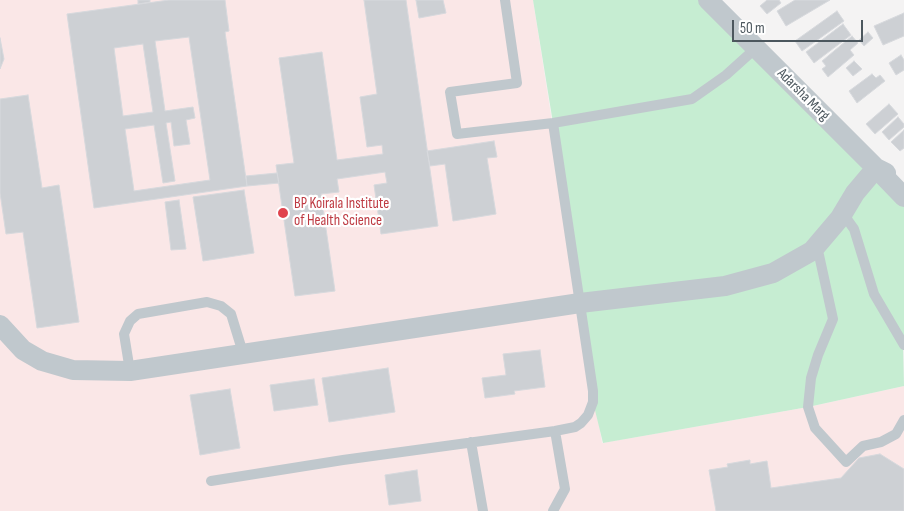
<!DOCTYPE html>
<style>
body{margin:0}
#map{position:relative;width:904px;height:511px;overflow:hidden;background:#f4f3f3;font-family:"Sofia Sans Condensed",sans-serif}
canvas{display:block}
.scale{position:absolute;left:732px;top:20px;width:131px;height:22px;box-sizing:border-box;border:2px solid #4c575e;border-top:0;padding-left:6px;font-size:15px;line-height:18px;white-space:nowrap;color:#4c575e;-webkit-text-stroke:4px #fff;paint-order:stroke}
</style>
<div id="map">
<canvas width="904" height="511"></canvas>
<div class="scale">50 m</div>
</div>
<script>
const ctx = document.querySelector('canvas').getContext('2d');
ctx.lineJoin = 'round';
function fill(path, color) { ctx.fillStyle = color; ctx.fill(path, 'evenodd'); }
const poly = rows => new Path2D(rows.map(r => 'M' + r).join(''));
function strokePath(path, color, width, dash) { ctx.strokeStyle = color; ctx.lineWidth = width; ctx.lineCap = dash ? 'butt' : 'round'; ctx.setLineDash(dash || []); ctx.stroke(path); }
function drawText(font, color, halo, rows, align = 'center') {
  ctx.font = font + ' "Sofia Sans Condensed",sans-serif'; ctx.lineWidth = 4.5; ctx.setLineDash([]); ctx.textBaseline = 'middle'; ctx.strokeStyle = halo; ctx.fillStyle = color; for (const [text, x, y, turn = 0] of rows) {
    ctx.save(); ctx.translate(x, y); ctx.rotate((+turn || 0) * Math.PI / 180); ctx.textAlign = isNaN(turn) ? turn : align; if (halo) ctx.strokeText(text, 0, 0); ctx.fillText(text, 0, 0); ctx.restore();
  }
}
const medical = poly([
 [0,0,533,0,602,443,808,407,904,386,904,511,0,511]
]);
const green = poly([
 [533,0,708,0,904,197,904,342,903,343,904,386,808,407,603,443,593,402,553,123]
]);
const building = poly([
 [138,0,150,0,150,2,138,4,138,0],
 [169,0,225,0,229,31,225,32,247,186,94,208,67,14,169,0],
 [189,37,210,180,134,191,125,129,154,125,163,183,175,181,166,123,171,122,174,146,190,144,186,120,195,118,193,107,165,111,155,41,189,37],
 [143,44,153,112,123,116,114,48,143,44],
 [364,0,406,0,438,226,381,234,374,185,387,183,385,172,337,179,339,192,321,194,335,291,295,296,276,165,294,163,279,58,322,52,337,160,383,154,382,145,367,147,360,97,377,94,364,0],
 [416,0,443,0,446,13,419,18,416,0],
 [767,0,779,0,781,3,767,14,760,6,767,0],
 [795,0,830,0,786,26,777,11,795,0],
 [837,11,844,21,802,51,795,41,837,11],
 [904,13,904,36,883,45,874,26,904,13],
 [843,24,851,35,814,63,806,52,843,24],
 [868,32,873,38,864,46,859,40,868,32],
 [852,36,858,43,850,50,854,55,828,77,822,69,826,66,822,61,852,36],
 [0,38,4,59,0,69,0,38],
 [901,55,904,60,904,70,896,75,889,63,901,55],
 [854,61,862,69,853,76,846,68,854,61],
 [872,74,876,78,880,75,885,81,857,103,849,91,872,74],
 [28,95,42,188,59,185,79,322,37,328,23,232,6,234,0,193,0,99,28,95],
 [889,104,898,114,875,134,866,124,889,104],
 [898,117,904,124,904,127,889,140,882,132,898,117],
 [904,130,904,148,900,151,891,142,904,130],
 [494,141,497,157,487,158,496,214,453,221,445,164,430,166,427,151,494,141],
 [277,173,279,183,247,186,246,176,277,173],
 [244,190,254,253,203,261,193,197,244,190],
 [179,200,186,249,171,250,165,202,179,200],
 [540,350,545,387,514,391,515,394,485,398,482,378,506,375,503,354,540,350],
 [388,368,395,412,329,422,322,378,388,368],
 [314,379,318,405,274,411,270,385,314,379],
 [230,389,240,448,200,455,190,395,230,389],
 [880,454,904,469,904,511,716,511,709,470,728,467,727,464,750,460,750,464,767,461,771,488,841,478,859,458,880,454],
 [417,470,421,501,389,505,385,475,417,470]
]);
const service = poly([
 [505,0,517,83,450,92,457,134,553,123,692,99,726,75,756,48],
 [841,218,844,215,854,229,874,294,904,345],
 [812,251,819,255,833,319,818,355,811,378,808,407,815,428,846,462,863,446,881,442,896,434,904,420],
 [130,371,124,334,130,321,138,314,207,302,221,306,231,314,243,353],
 [471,442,483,511],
 [211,481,343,460,555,431,575,427,581,423,588,415,593,402,593,391,553,123],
 [553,511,565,489,555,431]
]);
const minor = poly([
 [708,0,876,168,886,173],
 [0,325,23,350,42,361,73,370,130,371,580,303,725,286,773,273,812,251,840,218,855,193,876,168,904,197]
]);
const markers = [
 [283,213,6,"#e0444e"]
];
const streetNames = [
 ["Adarsha Marg",803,95,45]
];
const healthNames = [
 ["BP Koirala Institute",294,204],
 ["of Health Science",294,221]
];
fill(medical, '#fae7e7');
fill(green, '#c6edd2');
fill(building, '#cdd0d4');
strokePath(building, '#d7d9dd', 1);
strokePath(service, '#c0c8cd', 10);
strokePath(minor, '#c0c8cd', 20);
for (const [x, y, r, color] of markers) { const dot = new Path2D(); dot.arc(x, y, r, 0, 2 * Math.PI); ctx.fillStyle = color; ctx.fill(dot); strokePath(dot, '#fff', 2); }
drawText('15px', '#4c575e', '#fff', streetNames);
drawText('15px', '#be3a42', '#fff', healthNames, 'left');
</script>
